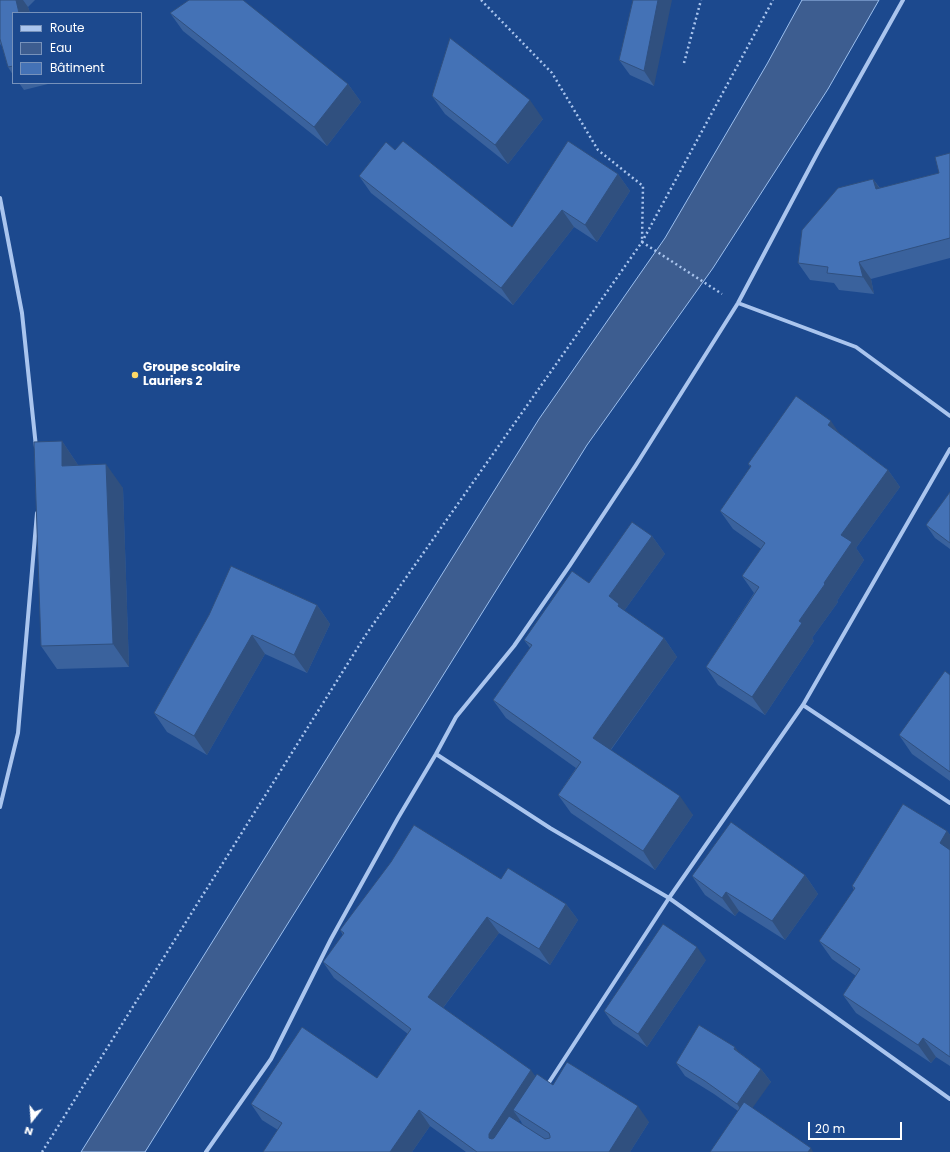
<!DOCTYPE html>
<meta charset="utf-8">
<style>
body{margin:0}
#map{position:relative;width:950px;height:1152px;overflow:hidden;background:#1c498e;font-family:Poppins,sans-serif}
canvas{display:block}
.legend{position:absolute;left:12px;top:12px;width:130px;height:72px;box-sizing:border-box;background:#1c498e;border:1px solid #7792bb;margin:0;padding:5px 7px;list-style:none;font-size:12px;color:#fff}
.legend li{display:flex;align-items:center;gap:8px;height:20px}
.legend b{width:20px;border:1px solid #7792bb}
.north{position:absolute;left:12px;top:1100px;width:40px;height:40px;-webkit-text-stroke:3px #1c498e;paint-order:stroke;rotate:197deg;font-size:11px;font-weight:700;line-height:16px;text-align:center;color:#fff}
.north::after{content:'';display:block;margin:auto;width:14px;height:18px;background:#fff;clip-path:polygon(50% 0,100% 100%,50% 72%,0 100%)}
.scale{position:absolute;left:808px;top:1122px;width:94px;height:18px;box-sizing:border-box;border:2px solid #fff;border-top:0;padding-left:5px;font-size:12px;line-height:14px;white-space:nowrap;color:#fff;-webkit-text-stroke:3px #1c498e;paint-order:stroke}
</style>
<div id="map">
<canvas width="950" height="1152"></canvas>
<ul class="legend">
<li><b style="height:5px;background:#aac5ee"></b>Route</li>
<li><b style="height:11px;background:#3d5d90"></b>Eau</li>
<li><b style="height:11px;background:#4472b6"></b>Bâtiment</li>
</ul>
<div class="north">N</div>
<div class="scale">20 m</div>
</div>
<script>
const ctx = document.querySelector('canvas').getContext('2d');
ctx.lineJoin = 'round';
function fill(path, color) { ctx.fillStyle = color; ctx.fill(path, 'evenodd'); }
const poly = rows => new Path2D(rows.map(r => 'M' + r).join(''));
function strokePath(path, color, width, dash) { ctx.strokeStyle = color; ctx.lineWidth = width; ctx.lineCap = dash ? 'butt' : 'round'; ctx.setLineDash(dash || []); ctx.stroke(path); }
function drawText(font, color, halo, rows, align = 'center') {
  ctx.font = font + ' Poppins,sans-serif'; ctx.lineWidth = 3.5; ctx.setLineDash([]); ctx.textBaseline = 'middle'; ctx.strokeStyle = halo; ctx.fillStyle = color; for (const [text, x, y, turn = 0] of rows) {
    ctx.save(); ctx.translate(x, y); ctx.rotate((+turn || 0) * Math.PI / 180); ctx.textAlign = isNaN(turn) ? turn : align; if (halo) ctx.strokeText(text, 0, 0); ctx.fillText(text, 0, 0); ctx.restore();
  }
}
const water = poly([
 [802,0,879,0,828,89,713,268,587,445,145,1152,81,1152,539,419,665,238,767,64,802,0]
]);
const path = poly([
 [481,0,552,73,598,150,643,186,642,242,722,294],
 [684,63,701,0],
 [42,1152,365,636,642,242,773,0]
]);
const street = poly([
 [0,198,22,313,36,447],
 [738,303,856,347,950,416],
 [803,705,950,803],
 [436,754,550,828,669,898,950,1099],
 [0,807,18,733,37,513],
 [546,1087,669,898,803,705,950,449],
 [206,1152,271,1059,331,939,398,818,436,754,456,717,514,646,570,565,636,465,738,303,818,152,903,0]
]);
const wall = poly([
 [0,0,35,0,28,7,30,13,13,13,13,75,8,67,2,46,0,44],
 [633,0,654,86,630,75,619,60],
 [170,13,348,84,361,102,327,146,183,31],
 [19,83,47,83,48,84,24,90],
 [432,96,543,119,508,164,445,114],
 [395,150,512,227,618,174,630,191,597,242,574,227,513,305,371,193,359,176],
 [950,153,950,258,871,279,874,294,839,290,834,283,810,280,798,263,873,179,880,188,939,173],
 [840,434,888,470,900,487,856,548,864,560,837,601,838,602,812,638,814,641,765,715,718,685,706,667,754,593,742,576,761,549,733,529,720,511,751,468,748,464],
 [62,441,78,465,123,488,129,667,57,669,41,646],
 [950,492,950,549,935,538,926,525],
 [652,536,665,554,624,611,664,638,677,657,611,750,693,815,655,870,571,813,558,795,576,768,506,718,493,700,530,648,524,640,589,583],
 [317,605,330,624,307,673,265,654,207,755,167,732,154,713,209,615],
 [950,675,950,781,912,754,899,735],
 [947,831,950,835,950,1066,936,1057,931,1063,856,1013,843,995,856,976,832,959,819,941,854,890,852,886],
 [805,875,818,894,785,940,739,911,735,916,705,895,692,876],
 [501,879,566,904,578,920,550,965,499,933,443,1008,535,1076,553,1085,649,1122,630,1152,466,1152,430,1126,412,1152,263,1152,278,1130,262,1120,251,1104,377,1078,408,1034,334,978,323,962,343,935,340,930],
 [520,1120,523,1125,518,1122],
 [706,960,647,1047,613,1024,604,1011],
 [740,1053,761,1069,771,1082,738,1111,714,1094,685,1076,676,1063]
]);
const shadedWall = poly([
 [16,0,23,0,28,7,30,13,19,13],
 [658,0,672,0,654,86,644,71],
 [348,84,361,102,327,146,314,127],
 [530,100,543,119,508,164,495,145],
 [618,174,630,191,597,242,585,225],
 [873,179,885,196,876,189],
 [562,210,574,227,513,305,501,288],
 [859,262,871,279,874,294,863,277],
 [831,421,843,439,828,425],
 [62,441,78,465,62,466],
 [106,464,123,488,129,667,113,644],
 [888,470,900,487,856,548,864,560,837,601,838,602,812,638,814,641,765,715,752,697,799,621,824,583,841,535],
 [652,536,665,554,624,611,632,622,609,596],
 [317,605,330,624,307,673,294,655],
 [252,635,265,654,207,755,194,736],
 [664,638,677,657,606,756,593,738],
 [680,796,693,815,655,870,643,851],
 [947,831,950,835,950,857,940,843],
 [805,875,818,894,785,940,772,921],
 [726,892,739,911,735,916,722,898],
 [566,904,578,920,550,965,539,949],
 [487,917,499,933,439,1013,428,997],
 [697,947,706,960,647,1047,638,1034],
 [923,1038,936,1057,931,1063,918,1045],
 [735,1047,745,1060,734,1049],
 [761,1069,771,1082,746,1117,737,1104],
 [531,1070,542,1086,513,1110,520,1120,500,1150,489,1138,489,1134],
 [638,1106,649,1122,630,1152,609,1152],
 [419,1110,430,1126,412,1152,390,1152],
 [811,1148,813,1152,808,1152]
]);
const building = poly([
 [0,0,16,0,19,13,13,13,13,66,8,67,0,39,0,0],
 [189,0,243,0,348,84,314,127,170,13,189,0],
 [633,0,658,0,644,71,619,60,633,0],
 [450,38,530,100,495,145,432,96,450,38],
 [403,141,512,227,568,141,618,174,585,225,562,210,501,288,359,176,386,142,395,150,403,141],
 [950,153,950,238,859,262,863,277,827,273,828,267,798,263,802,230,838,188,873,179,876,189,939,173,935,157,950,153],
 [796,396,831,421,828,425,888,470,841,535,852,542,824,583,825,584,799,621,802,623,752,697,706,667,759,587,742,576,765,543,720,511,751,466,748,464,796,396],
 [62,441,62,466,106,464,113,644,41,646,34,442,62,441],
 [950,492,950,543,926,525,950,492],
 [632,522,652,536,609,596,619,604,618,606,664,638,593,738,680,796,643,851,558,795,581,762,493,700,532,645,524,640,572,571,589,583,632,522],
 [231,566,317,605,294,655,252,635,194,736,154,713,209,615,231,566],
 [945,671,950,675,950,772,899,735,945,671],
 [903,804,947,831,940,843,950,850,950,1057,923,1038,918,1045,843,995,860,969,819,941,855,888,852,886,903,804],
 [731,822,805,875,772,921,726,892,722,898,692,876,731,822],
 [414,825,501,879,508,868,566,904,539,949,487,917,428,997,531,1070,489,1134,489,1138,492,1139,494,1138,509,1116,545,1139,550,1138,550,1136,549,1133,513,1110,537,1074,553,1085,567,1062,638,1106,609,1152,477,1152,419,1110,390,1152,263,1152,282,1123,251,1104,302,1027,377,1078,411,1029,323,962,344,933,340,930,391,862,414,825],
 [663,924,697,947,638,1034,604,1011,663,924],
 [699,1025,735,1047,734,1049,761,1069,737,1104,705,1081,676,1063,699,1025],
 [744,1102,811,1148,808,1152,710,1152,744,1102]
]);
const markers = [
 [135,375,4,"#fed967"]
];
const poiNames = [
 ["Groupe scolaire",143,368],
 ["Lauriers 2",143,382]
];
fill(water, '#3d5d90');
strokePath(water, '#9dc0ef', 1);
strokePath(path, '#aac5ee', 2.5, [2, 3]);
strokePath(street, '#aac5ee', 4);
fill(wall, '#3a629d');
fill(shadedWall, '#30507f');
fill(building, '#4472b6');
strokePath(building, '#30507f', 1);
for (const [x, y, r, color] of markers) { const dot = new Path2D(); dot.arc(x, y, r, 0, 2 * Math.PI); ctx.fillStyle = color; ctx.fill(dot); strokePath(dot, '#1c498e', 1.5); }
drawText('bold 12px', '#fff', '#1c498e', poiNames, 'left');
</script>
